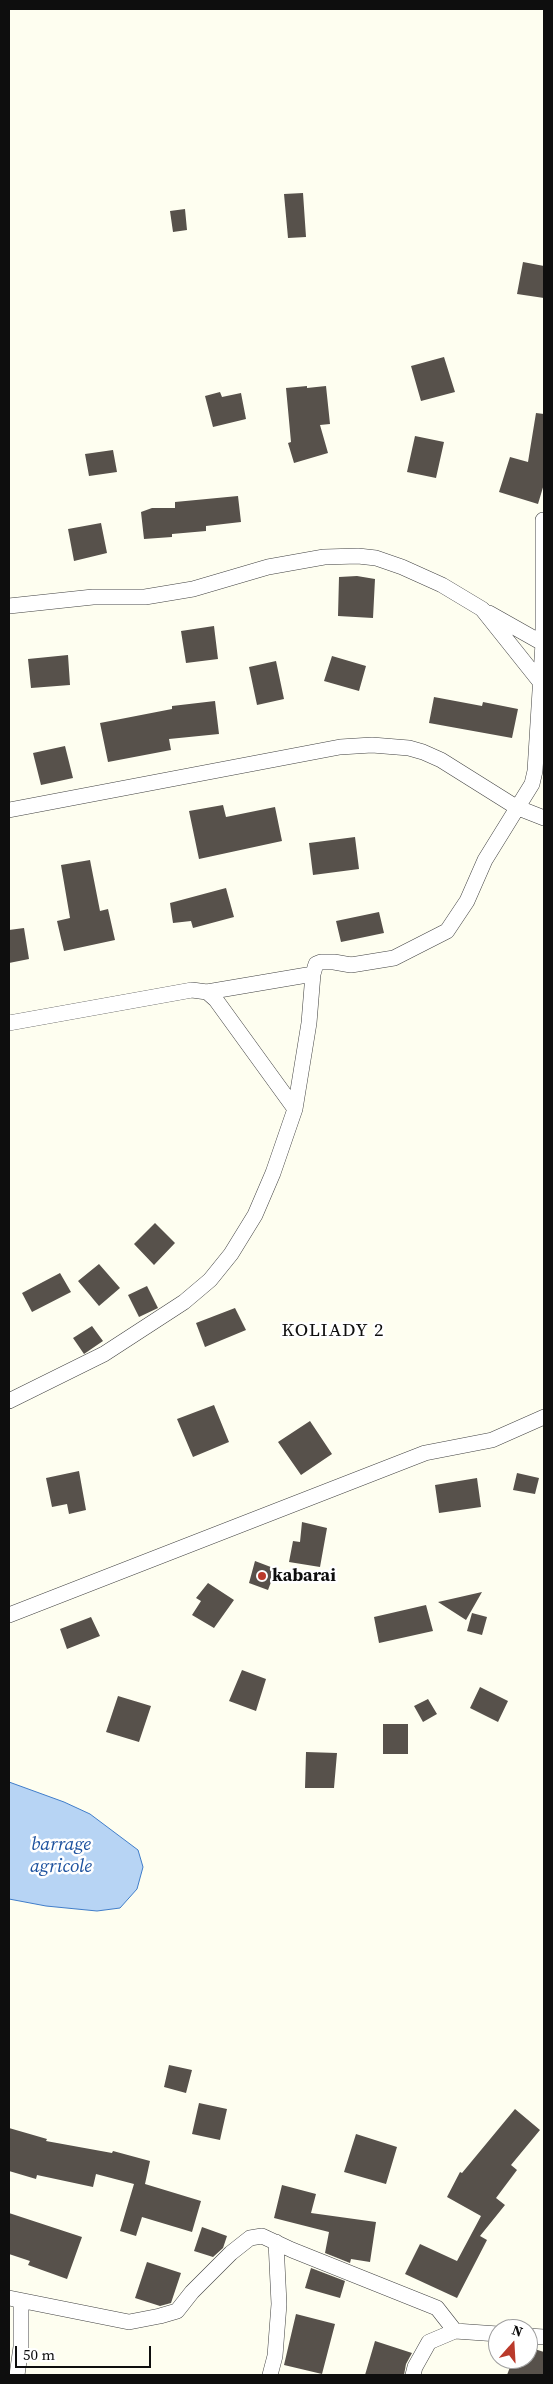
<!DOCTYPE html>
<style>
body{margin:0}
#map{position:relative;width:553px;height:2384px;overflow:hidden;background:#fefef0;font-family:"Source Serif 4",serif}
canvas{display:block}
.frame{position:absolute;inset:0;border:10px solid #0e0e0e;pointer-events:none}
.north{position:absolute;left:488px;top:2319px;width:50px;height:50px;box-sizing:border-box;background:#fff;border:1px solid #9f9f9f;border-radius:50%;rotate:19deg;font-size:14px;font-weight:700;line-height:20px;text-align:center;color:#0e0e0e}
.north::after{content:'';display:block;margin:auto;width:18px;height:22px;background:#ba3a2b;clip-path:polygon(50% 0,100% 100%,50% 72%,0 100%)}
.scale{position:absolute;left:15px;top:2346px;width:136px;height:22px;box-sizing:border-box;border:2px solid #0e0e0e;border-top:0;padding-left:6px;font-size:15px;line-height:18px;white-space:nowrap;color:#0e0e0e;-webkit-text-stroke:4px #fff;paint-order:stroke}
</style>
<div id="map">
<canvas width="553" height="2384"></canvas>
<div class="frame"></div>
<div class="north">N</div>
<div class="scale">50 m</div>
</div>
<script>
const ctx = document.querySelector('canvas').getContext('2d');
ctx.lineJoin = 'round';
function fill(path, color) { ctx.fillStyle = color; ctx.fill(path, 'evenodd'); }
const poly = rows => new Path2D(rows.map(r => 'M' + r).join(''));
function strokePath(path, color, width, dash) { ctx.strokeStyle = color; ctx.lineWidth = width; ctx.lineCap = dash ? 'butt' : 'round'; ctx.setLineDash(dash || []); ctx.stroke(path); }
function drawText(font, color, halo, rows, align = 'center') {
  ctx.font = font + ' "Source Serif 4",serif'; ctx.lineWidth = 5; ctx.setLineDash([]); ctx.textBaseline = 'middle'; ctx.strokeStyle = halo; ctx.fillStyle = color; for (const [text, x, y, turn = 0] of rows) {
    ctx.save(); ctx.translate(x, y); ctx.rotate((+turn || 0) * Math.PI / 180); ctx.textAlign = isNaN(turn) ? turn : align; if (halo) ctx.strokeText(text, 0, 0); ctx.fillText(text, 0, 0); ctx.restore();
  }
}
const water = poly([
 [9,1782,64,1802,90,1814,138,1850,143,1867,137,1889,120,1908,97,1911,46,1906,9,1899,9,1782]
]);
const building = poly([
 [303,193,306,237,288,238,284,194],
 [185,209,187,230,173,232,170,211],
 [523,262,544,266,544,298,517,294],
 [444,357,455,392,421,401,411,366],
 [307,386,307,388,326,386,330,424,320,425,328,453,294,463,288,443,291,442,286,388],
 [220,392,222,397,241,393,246,419,213,427,205,396],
 [536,413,544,414,544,484,538,504,499,492,510,457,528,462],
 [415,436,444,442,436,478,407,472],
 [113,450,117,472,89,476,85,454],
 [238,496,241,522,206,526,206,531,172,534,172,537,144,539,141,512,152,508,175,508,175,502],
 [101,523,107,553,74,561,68,529],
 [357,576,375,579,373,618,338,616,339,577],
 [214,626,218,659,186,663,181,631],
 [68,655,70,685,31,688,28,659],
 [332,656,366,666,359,691,324,681],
 [276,661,284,699,257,705,249,667],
 [434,697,482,706,483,702,518,709,512,738,429,723],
 [215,701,219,734,169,739,171,750,108,762,100,723,172,709,172,706],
 [65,746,73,778,41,785,33,753],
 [223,805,226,817,275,807,282,841,199,859,189,811],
 [355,837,359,869,313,875,309,843],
 [90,860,100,911,108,909,115,940,64,951,57,921,70,918,61,865],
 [226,888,234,917,193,928,191,921,173,923,170,903],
 [379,912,384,933,341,942,336,921],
 [24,928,29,959,9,963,9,930],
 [155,1223,175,1243,154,1265,134,1244],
 [99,1264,120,1288,99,1306,78,1281],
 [60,1273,71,1292,32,1312,22,1293],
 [147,1286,158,1308,139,1317,128,1295],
 [235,1308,246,1330,205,1347,196,1323],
 [92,1326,103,1341,84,1354,73,1338],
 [214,1405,229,1442,193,1457,177,1419],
 [310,1421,332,1454,301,1475,278,1442],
 [79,1471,86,1510,69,1514,67,1504,52,1507,46,1478],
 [517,1473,539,1478,535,1494,513,1490],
 [477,1478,481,1507,439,1513,435,1485],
 [302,1522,327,1528,320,1567,289,1562,293,1541,300,1542],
 [255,1561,276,1569,268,1590,249,1583],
 [208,1583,234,1600,214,1628,192,1615,201,1601,196,1598],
 [482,1592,466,1620,438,1602],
 [426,1605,433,1631,379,1643,374,1617],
 [472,1613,487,1617,482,1635,467,1631],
 [91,1617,100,1636,67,1649,60,1629],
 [242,1670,266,1679,256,1711,229,1701],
 [480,1687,508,1701,498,1722,470,1708],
 [118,1696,151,1706,139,1742,106,1732],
 [428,1699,437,1714,423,1722,414,1706],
 [383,1724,408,1724,408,1754,383,1754],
 [306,1752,337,1753,334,1788,305,1788],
 [169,2065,192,2070,186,2093,164,2087],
 [199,2103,227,2109,220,2140,192,2134],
 [515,2109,540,2130,511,2165,517,2170,496,2198,505,2205,480,2236,487,2240,457,2298,405,2274,420,2244,457,2261,481,2216,447,2197,460,2172,462,2173],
 [9,2128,47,2139,46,2141,112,2153,113,2151,150,2161,145,2184,201,2201,192,2232,142,2217,136,2236,120,2231,134,2184,96,2174,93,2187,37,2175,36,2179,9,2171],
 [356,2134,397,2147,386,2184,344,2172],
 [282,2185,316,2194,311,2213,376,2222,370,2262,351,2259,350,2263,325,2253,329,2232,274,2218],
 [9,2213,82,2237,67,2279,28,2265,30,2261,9,2254],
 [202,2227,227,2236,223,2248,213,2257,194,2251],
 [147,2262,181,2273,171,2303,160,2306,135,2298],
 [311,2268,345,2281,340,2298,305,2288],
 [296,2314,335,2324,322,2374,284,2365],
 [375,2341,412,2353,406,2364,404,2375,365,2375],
 [528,2347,544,2352,544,2375,507,2375,513,2359,528,2359]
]);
const minor = poly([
 [9,606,93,597,145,597,193,589,268,567,324,557,358,556,376,558,402,567,442,585,482,609,541,683,544,680],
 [489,613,544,644],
 [9,810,340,747,372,745,409,748,423,752,441,760,516,807,544,818],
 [207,992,313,974],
 [9,1023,192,990,207,992,216,1000,295,1109],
 [9,1401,104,1354,184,1302,210,1280,231,1254,255,1215,273,1173,295,1109,309,1023,313,974,316,964,321,962,334,962,351,965,394,958,447,931,467,901,485,860,532,784,535,771,543,643,543,520],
 [9,1615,425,1453,492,1440,544,1417],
 [9,2298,129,2322,160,2316,177,2311,192,2292,231,2253,250,2238,262,2236,292,2250,437,2308,455,2331],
 [528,2336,544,2337],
 [17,2375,21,2347,21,2301],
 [270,2375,275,2356,279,2304,276,2242],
 [413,2375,415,2367,429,2342,455,2331,498,2334]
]);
const markers = [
 [262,1576,5,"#ba3a2b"]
];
const poiNames = [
 ["kabarai",272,1576]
];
const neighbourhoodNames = [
 ["KOLIADY 2",333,1331]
];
const waterNames = [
 ["barrage",61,1845],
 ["agricole",61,1867]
];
fill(water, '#b7d4f4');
strokePath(water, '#407dc9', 1);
fill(building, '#57514b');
strokePath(minor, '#414141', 16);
strokePath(minor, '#fff', 15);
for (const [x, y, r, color] of markers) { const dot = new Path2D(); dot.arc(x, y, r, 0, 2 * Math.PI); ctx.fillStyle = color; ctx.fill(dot); strokePath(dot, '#fff', 2); }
drawText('bold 18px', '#0e0e0e', '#fff', poiNames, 'left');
ctx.letterSpacing = '1px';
drawText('19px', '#0e0e0e', '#fff', neighbourhoodNames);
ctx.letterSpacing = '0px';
drawText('italic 19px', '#1b509d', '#fff', waterNames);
</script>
